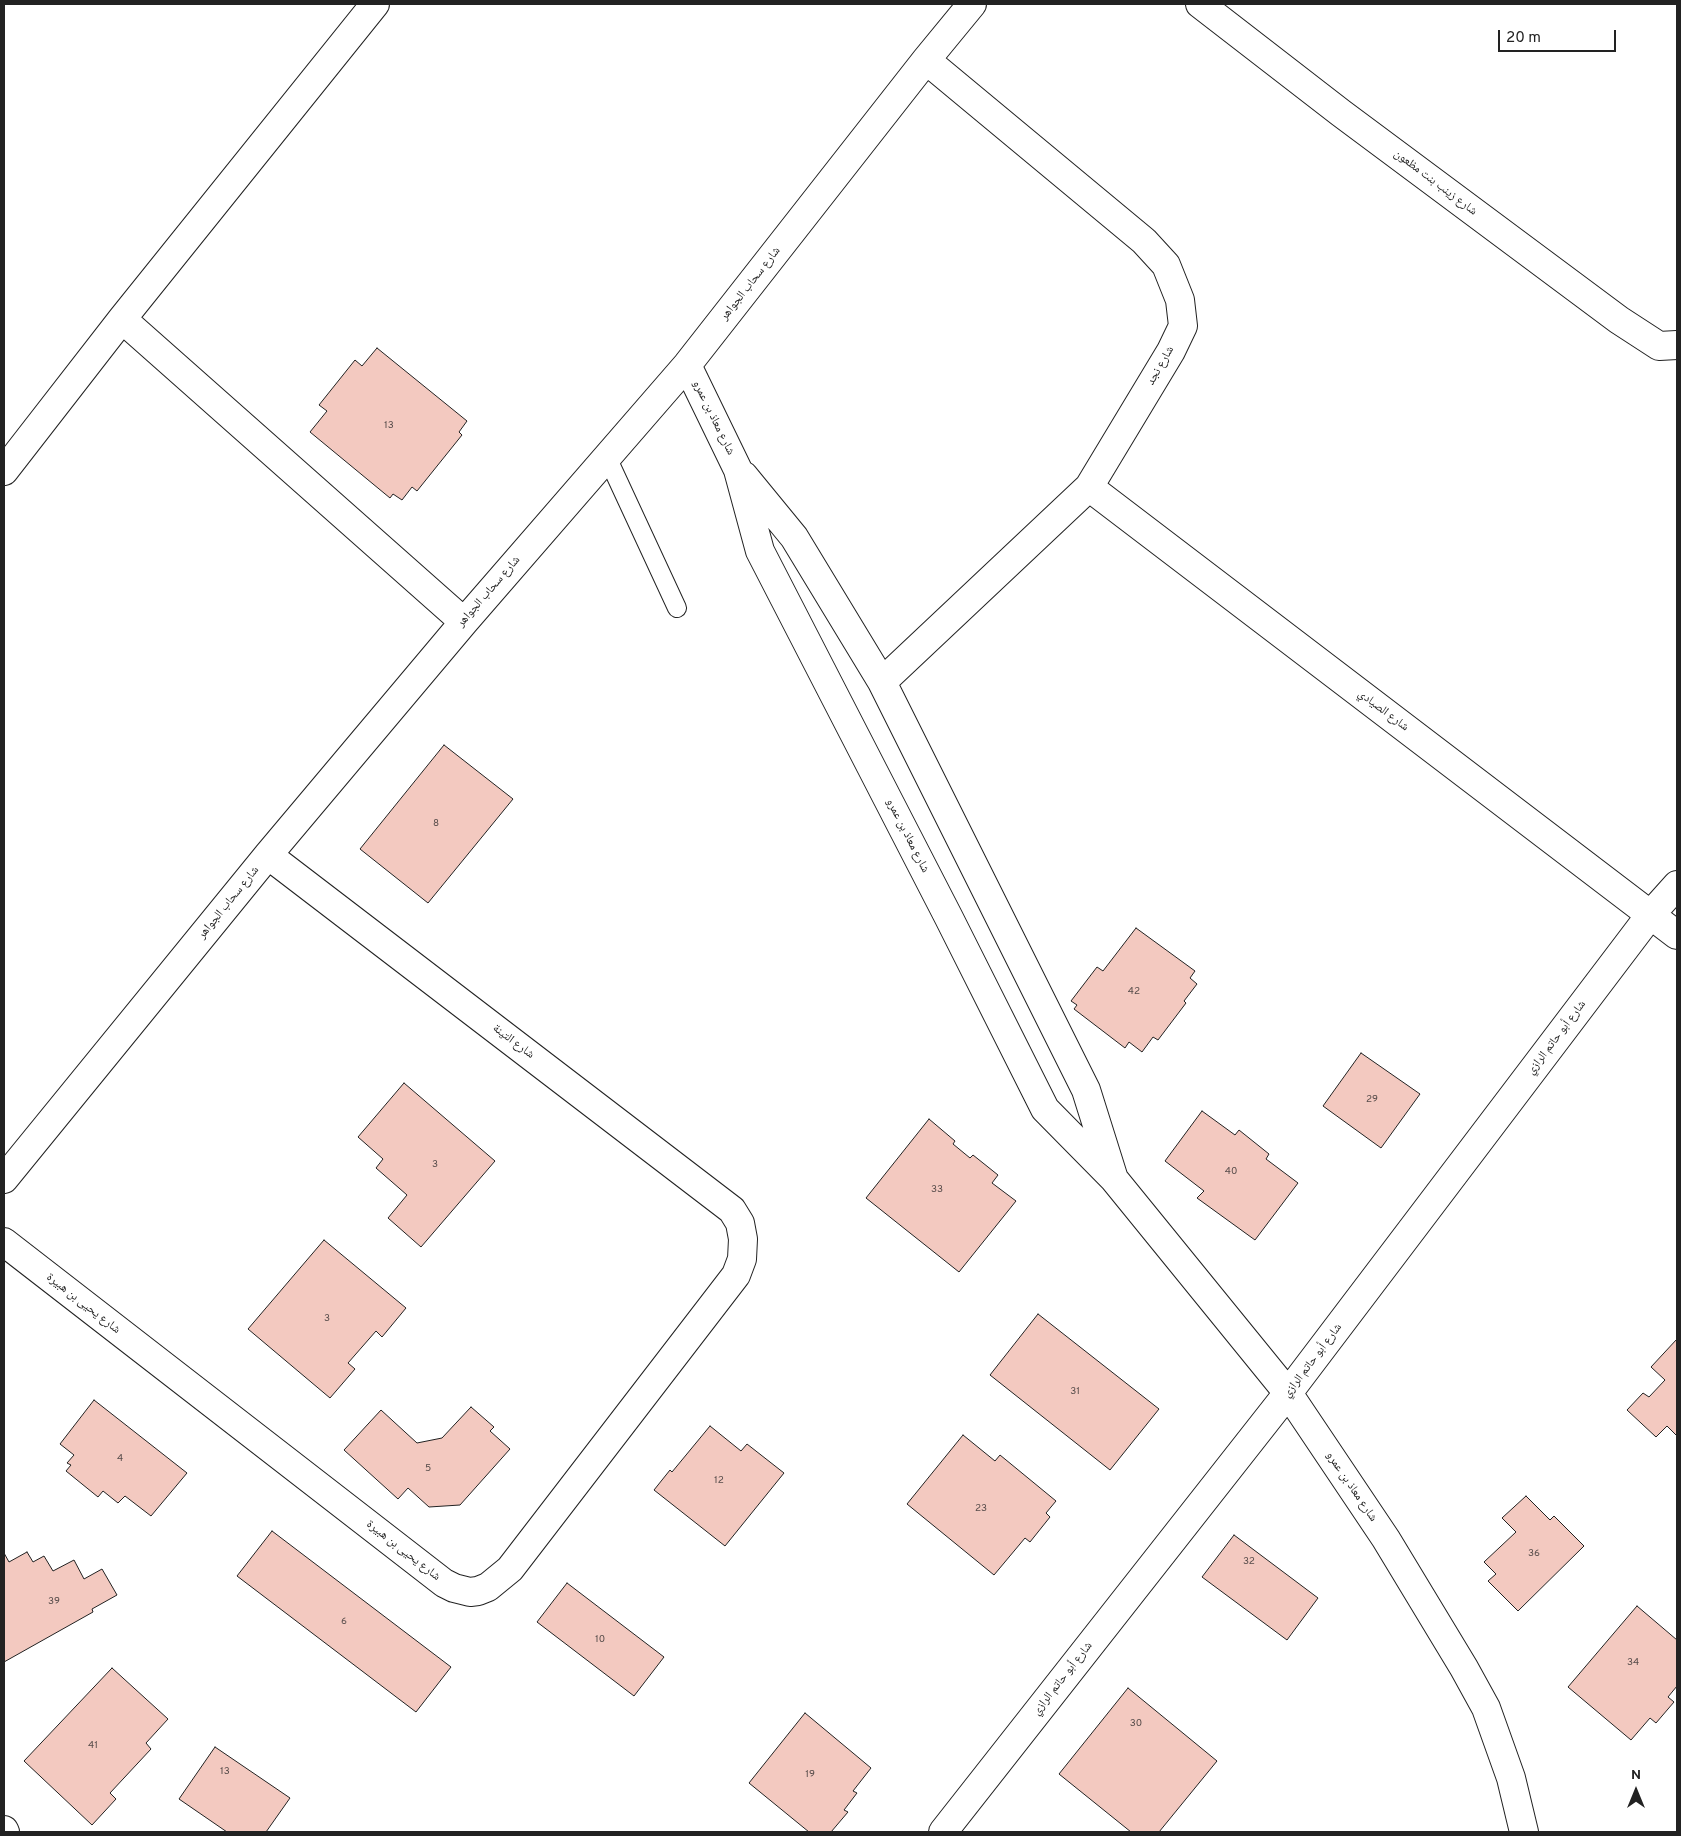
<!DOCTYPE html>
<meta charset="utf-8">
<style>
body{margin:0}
#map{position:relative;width:1681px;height:1836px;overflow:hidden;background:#fff;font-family:Overpass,sans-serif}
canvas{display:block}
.frame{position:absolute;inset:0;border:5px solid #222;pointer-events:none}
.north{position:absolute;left:1611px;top:1766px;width:50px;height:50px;-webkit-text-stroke:4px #fff;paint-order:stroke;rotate:0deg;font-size:14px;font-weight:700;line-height:20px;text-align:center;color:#222}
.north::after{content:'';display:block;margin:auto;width:18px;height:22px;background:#222;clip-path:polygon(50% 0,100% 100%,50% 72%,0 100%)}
.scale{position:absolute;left:1498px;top:30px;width:118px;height:22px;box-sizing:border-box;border:2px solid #222;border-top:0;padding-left:6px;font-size:15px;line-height:18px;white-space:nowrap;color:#222;-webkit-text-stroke:4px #fff;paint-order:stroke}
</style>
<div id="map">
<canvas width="1681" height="1836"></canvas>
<div class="frame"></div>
<div class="north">N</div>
<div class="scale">20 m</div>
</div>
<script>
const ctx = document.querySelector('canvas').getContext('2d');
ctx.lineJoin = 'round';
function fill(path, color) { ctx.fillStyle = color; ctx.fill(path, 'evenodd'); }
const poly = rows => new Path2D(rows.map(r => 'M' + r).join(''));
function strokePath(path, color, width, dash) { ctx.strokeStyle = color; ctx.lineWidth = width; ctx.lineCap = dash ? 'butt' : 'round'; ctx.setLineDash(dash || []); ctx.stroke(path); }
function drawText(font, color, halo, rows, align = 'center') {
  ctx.font = font + ' Overpass,"Noto Naskh Arabic",sans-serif'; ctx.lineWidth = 4; ctx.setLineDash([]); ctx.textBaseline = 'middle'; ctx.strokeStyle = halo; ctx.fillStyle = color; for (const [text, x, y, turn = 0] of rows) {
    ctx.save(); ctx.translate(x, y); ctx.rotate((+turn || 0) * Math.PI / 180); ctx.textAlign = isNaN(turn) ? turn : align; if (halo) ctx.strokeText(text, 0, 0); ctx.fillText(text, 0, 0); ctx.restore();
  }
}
const building = poly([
 [377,348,467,421,459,432,462,435,417,491,412,487,402,500,393,494,390,498,310,432,327,411,319,405,355,360,362,366,377,348],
 [444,745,513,799,428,903,360,849,444,745],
 [1136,928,1195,971,1190,978,1197,984,1184,1001,1186,1003,1158,1040,1153,1037,1142,1052,1129,1042,1125,1048,1074,1009,1077,1005,1071,1001,1097,967,1103,971,1136,928],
 [1361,1053,1420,1094,1381,1148,1323,1106,1361,1053],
 [404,1083,495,1161,421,1247,388,1218,407,1195,376,1168,383,1159,358,1137,404,1083],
 [1202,1111,1235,1135,1239,1130,1269,1154,1266,1159,1298,1183,1255,1240,1197,1198,1204,1191,1165,1161,1202,1111],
 [929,1119,955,1141,953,1144,970,1158,973,1155,998,1175,992,1183,1016,1201,959,1272,866,1198,929,1119],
 [324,1240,406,1308,382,1337,376,1331,348,1363,355,1369,330,1398,248,1329,324,1240],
 [1038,1314,1159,1409,1110,1470,990,1375,1038,1314],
 [1677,1339,1677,1436,1667,1426,1656,1437,1627,1410,1643,1393,1649,1397,1665,1380,1651,1367,1677,1339],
 [94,1400,187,1473,151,1516,125,1496,118,1503,103,1491,98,1497,66,1471,71,1465,67,1463,74,1455,60,1444,94,1400],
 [471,1407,494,1427,490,1431,510,1449,460,1505,429,1507,408,1488,398,1499,344,1450,381,1410,417,1443,442,1438,471,1407],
 [710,1426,741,1451,747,1444,784,1473,725,1546,654,1490,670,1470,672,1472,710,1426],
 [963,1435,995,1461,1000,1455,1056,1501,1046,1513,1050,1517,1030,1542,1025,1538,994,1575,907,1504,963,1435],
 [1526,1496,1550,1520,1554,1516,1584,1546,1518,1611,1488,1581,1496,1574,1484,1562,1516,1532,1502,1518,1526,1496],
 [272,1531,451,1667,416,1712,237,1576,272,1531],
 [1234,1535,1318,1598,1287,1640,1202,1577,1234,1535],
 [27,1552,33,1562,44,1556,53,1571,74,1560,84,1579,102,1569,117,1595,92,1609,93,1612,4,1662,4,1553,9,1562,27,1552],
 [567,1583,664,1657,634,1696,537,1622,567,1583],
 [1637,1606,1677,1640,1677,1686,1668,1697,1674,1702,1656,1723,1650,1718,1631,1740,1568,1687,1637,1606],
 [112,1668,168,1719,146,1743,151,1749,110,1793,116,1799,92,1825,24,1761,112,1668],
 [1128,1688,1217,1761,1159,1832,1131,1832,1059,1774,1128,1688],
 [805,1713,871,1768,853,1791,857,1793,844,1810,848,1812,831,1832,809,1832,749,1783,805,1713],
 [215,1747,290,1798,266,1832,227,1832,179,1799,215,1747]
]);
const lane = poly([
 [607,457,677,608]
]);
const street = poly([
 [1200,4,1341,113,1619,320,1659,346,1677,345],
 [122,319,464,622],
 [687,365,738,470,760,551,949,918,1045,1109,1114,1179,1288,1393,1386,1539,1464,1668,1486,1708,1511,1778,1524,1832],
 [4,471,122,319,375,4],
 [744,476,794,537,882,682,1086,1090,1113,1176],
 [1089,487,1677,935],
 [882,682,1089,487,1171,351,1183,326,1180,300,1166,265,1144,241,926,60],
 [4,1179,268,855,464,622,687,365,926,60,972,4],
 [4,1242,444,1583,454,1588,470,1592,478,1591,488,1587,510,1569,736,1275,742,1259,743,1239,740,1223,732,1210,268,855],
 [4,1830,5,1832],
 [943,1832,1288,1393,1651,914,1677,885]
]);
const numberNames = [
 ["13",389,426],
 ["8",436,824],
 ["42",1134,992],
 ["29",1372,1100],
 ["3",435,1165],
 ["40",1231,1172],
 ["33",937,1190],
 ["3",327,1319],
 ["31",1075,1392],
 ["4",120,1459],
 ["5",428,1469],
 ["12",719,1481],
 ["23",981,1509],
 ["36",1534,1554],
 ["32",1249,1562],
 ["39",54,1602],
 ["6",344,1622],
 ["10",600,1640],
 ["34",1633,1663],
 ["30",1136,1724],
 ["41",93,1746],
 ["13",225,1772],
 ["19",810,1775]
];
const streetNames = [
 ["شارع زينب بنت مظعون",1435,183,37],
 ["شارع سحاب الجواهر",751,284,-52],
 ["شارع نجد",1161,366,-60],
 ["شارع معاذ بن عمرو",713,418,64],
 ["شارع سحاب الجواهر",489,592,-49],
 ["شارع الصيادي",1383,711,37],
 ["شارع معاذ بن عمرو",907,836,63],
 ["شارع سحاب الجواهر",229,903,-51],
 ["شارع أبو حاتم الرازي",1557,1038,-53],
 ["شارع التينة",513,1042,37],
 ["شارع يحيى بن هبيرة",83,1304,38],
 ["شارع أبو حاتم الرازي",1313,1361,-53],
 ["شارع معاذ بن عمرو",1351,1487,56],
 ["شارع يحيى بن هبيرة",403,1551,38],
 ["شارع أبو حاتم الرازي",1063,1679,-52]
];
fill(building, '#f3c9c0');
strokePath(building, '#222', 1);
strokePath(lane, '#222', 20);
strokePath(street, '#222', 30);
strokePath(lane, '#fff', 18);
strokePath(street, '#fff', 28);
drawText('10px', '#564c4a', null, numberNames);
drawText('12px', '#222', '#fff', streetNames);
</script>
